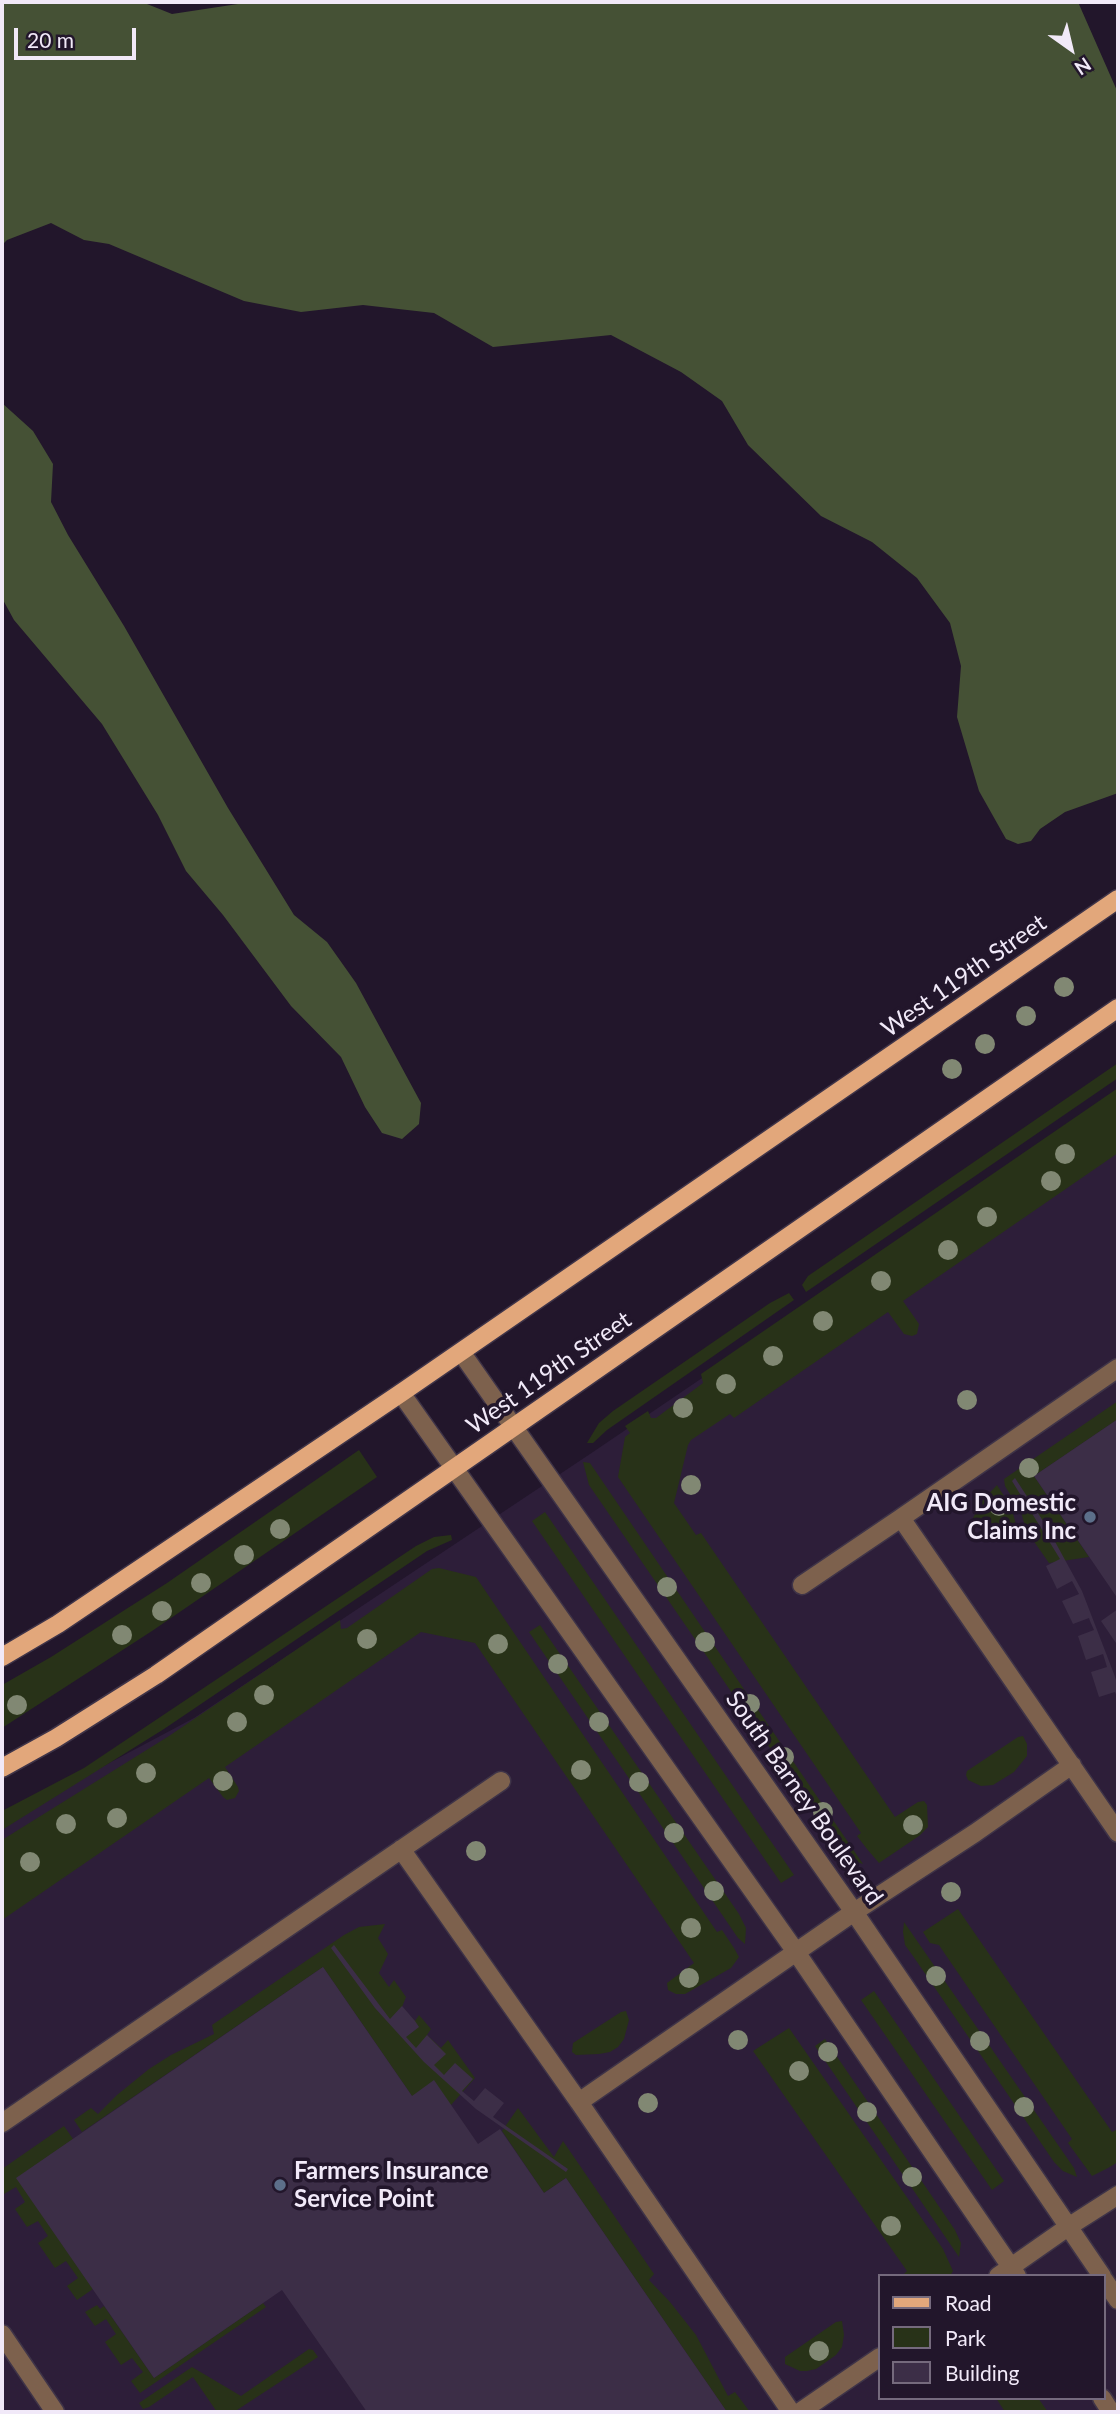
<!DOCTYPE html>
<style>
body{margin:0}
#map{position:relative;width:1120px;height:2414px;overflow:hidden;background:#22162b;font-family:Lato,sans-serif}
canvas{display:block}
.frame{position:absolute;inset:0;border:4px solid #f1e9f8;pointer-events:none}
.legend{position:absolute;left:878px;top:2274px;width:228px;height:126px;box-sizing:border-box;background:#22162b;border:2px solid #756a7d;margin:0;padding:9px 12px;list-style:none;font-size:21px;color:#f1e9f8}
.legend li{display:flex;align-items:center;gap:14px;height:35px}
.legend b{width:35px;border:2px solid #756a7d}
.north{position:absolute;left:1036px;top:14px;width:70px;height:70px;-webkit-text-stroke:5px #22162b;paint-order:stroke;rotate:146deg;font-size:19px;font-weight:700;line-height:28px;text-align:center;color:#f1e9f8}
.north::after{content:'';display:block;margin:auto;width:24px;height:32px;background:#f1e9f8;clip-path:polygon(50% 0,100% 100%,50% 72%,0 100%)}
.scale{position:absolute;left:14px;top:28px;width:122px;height:32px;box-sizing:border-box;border:4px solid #f1e9f8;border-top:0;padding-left:9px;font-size:21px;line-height:24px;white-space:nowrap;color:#f1e9f8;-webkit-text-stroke:5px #22162b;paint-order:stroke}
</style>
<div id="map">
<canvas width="1120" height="2414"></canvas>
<div class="frame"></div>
<ul class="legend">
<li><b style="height:9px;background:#e2a77b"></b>Road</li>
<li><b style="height:19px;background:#283218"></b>Park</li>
<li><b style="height:19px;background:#3c2e47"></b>Building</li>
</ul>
<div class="north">N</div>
<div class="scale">20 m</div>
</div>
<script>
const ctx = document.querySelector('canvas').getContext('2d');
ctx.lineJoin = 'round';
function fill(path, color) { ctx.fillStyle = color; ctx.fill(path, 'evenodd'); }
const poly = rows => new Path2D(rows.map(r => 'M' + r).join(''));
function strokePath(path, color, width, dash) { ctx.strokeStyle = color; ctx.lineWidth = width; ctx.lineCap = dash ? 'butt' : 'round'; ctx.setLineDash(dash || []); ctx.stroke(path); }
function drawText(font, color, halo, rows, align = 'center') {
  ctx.font = font + ' Lato,sans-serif'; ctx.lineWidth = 7; ctx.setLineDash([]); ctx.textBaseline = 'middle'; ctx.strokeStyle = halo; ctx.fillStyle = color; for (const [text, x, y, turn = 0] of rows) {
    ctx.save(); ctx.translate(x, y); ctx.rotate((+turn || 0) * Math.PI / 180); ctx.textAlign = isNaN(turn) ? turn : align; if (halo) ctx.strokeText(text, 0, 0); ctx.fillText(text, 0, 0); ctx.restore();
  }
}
const built = poly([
 [1118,1096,1118,2412,2,2412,2,1820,194,1718,593,1452],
 [880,2276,1104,2276,1104,2398,880,2398]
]);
const green = poly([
 [1118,1063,1118,1078,806,1292,802,1285,808,1276],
 [1118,1088,1118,1153,903,1301,919,1324,917,1334,912,1336,904,1334,888,1312,734,1418,730,1414,691,1440,688,1445,674,1503,696,1535,701,1533,895,1817,918,1802,924,1801,927,1805,928,1827,919,1836,879,1863,867,1849,857,1836,861,1833,618,1477,625,1437,630,1433,625,1426,648,1411,651,1418,656,1418,703,1383,701,1374],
 [789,1293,794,1300,607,1430,593,1443,587,1443,599,1423,613,1411,770,1303],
 [1118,1401,1118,1419,1034,1476,1089,1557,1049,1563,1026,1530,1021,1512,1005,1486,1004,1479],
 [359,1450,377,1477,152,1631,2,1728,2,1685,51,1657,167,1583],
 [583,1462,590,1463,863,1864,851,1860,840,1850,589,1485],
 [997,1485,1011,1507,1018,1531,986,1537,973,1518,982,1501],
 [545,1512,794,1875,781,1883,532,1521],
 [451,1535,452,1540,427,1551,164,1729,2,1830,2,1811,84,1768,416,1546,434,1537],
 [439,1568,476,1577,717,1932,722,1930,734,1948,739,1957,731,1968,685,1994,676,1994,668,1990,667,1983,694,1963,475,1643,421,1632,225,1767,238,1787,239,1791,235,1798,227,1800,223,1797,209,1778,2,1920,2,1840,169,1736,340,1620,341,1629,347,1628,432,1569],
 [540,1625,739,1914,746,1928,745,1944,738,1938,529,1632],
 [1023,1736,1027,1744,1027,1756,1014,1772,993,1785,981,1786,968,1780,966,1775,967,1771,1018,1737],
 [958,1909,1112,2132,1118,2129,1118,2162,1108,2168,1092,2176,1068,2143,1072,2139,945,1954,939,1945,930,1943,923,1932],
 [904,1922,1074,2168,1077,2177,1063,2171,1054,2162,913,1956,905,1945,903,1932],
 [385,1924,378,1938,388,1954,379,1973,389,1987,394,1980,406,1997,402,2007,415,2021,419,2015,431,2029,427,2035,441,2048,448,2040,475,2078,451,2105,412,2096,323,1967,82,2132,74,2120,91,2108,98,2114,117,2095,149,2069,171,2055,214,2034,212,2025,344,1935,359,1927],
 [874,1991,1004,2181,992,2190,861,2000],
 [626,2011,629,2020,624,2039,618,2047,610,2052,599,2054,576,2055,572,2052,573,2043,621,2012],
 [789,2028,943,2249,953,2271,950,2276,902,2276,907,2271,753,2051],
 [825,2039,955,2230,961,2243,959,2257,815,2046],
 [518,2108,554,2157,563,2141,654,2274,649,2280,670,2302,696,2335,728,2396,735,2392,750,2412,727,2412,566,2178,544,2193,502,2131],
 [64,2126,73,2139,17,2178,93,2289,77,2300,67,2286,78,2278,66,2261,55,2268,38,2243,48,2236,38,2221,27,2227,15,2209,25,2202,16,2187,4,2194,2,2190,2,2169],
 [263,2303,266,2307,140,2393,131,2381,143,2372,132,2358,121,2365,105,2342,116,2334,106,2319,95,2326,85,2312,97,2305,100,2309,104,2306,154,2378],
 [842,2321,844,2335,842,2347,836,2355,816,2369,807,2371,800,2371,785,2364,785,2357,836,2322],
 [309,2349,313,2350,318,2357,234,2412,217,2412,193,2377,149,2407,143,2409,139,2403,192,2367,241,2396],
 [996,2398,1038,2398,1048,2412,1005,2412]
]);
const forest = poly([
 [2,2,142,2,172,14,251,2,1078,2,1118,93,1118,793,1065,812,1040,829,1031,841,1018,844,1006,839,979,791,957,717,961,666,950,623,917,578,872,542,821,516,748,445,722,401,681,372,611,335,493,347,434,313,363,305,301,312,244,301,109,244,84,240,51,223,7,240,2,245],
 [2,403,33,431,53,464,51,502,68,535,124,626,228,808,294,915,327,942,356,983,421,1103,419,1124,402,1139,382,1133,365,1107,341,1057,291,1006,223,915,186,871,158,815,102,724,14,620,2,598]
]);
const building = poly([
 [1118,1419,1118,1599,1034,1476],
 [1015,1478,1047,1527,1082,1591,1114,1674,1118,1686,1118,1699,1115,1692,1099,1697,1091,1672,1107,1667,1103,1654,1086,1660,1078,1636,1094,1630,1090,1621,1089,1618,1073,1624,1062,1601,1079,1594,1072,1581,1057,1589,1046,1566,1060,1559,1012,1481],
 [1118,1609,1118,1646,1101,1621],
 [334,1945,390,2019,402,2006,415,2021,419,2027,406,2037,416,2048,427,2035,446,2054,434,2065,444,2075,455,2063,473,2079,462,2091,474,2101,485,2088,504,2103,493,2117,568,2169,566,2172,476,2109,424,2062,375,2008,331,1948],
 [323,1967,412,2096,434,2080,478,2144,500,2129,544,2193,566,2178,727,2412,367,2412,282,2290,154,2378,16,2178]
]);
const minor = poly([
 [461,1352,854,1912,1102,2276],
 [1118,1368,901,1518,1118,1833],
 [401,1393,796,1952,1017,2276],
 [802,1585,901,1518],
 [401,1849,579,2102,854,1912,975,1833,1072,1765],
 [579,2102,791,2412],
 [2,2123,501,1781],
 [998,2276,1068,2227,1118,2195],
 [1104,2280,1118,2300],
 [2,2334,55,2412],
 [1102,2398,1111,2412],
 [800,2412,880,2357]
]);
const major = poly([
 [2,1657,58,1624,401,1393,1118,899],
 [2,1768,56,1738,156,1675,1118,1008]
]);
const trees = [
 [1064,987],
 [1026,1016],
 [985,1044],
 [952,1069],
 [1065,1154],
 [1051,1181],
 [987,1217],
 [948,1250],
 [881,1281],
 [823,1321],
 [773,1356],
 [726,1384],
 [967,1400],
 [683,1408],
 [1029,1468],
 [691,1485],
 [999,1506],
 [280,1529],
 [244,1555],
 [201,1583],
 [667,1587],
 [162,1611],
 [122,1635],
 [367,1639],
 [705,1642],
 [498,1644],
 [558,1664],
 [264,1695],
 [750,1704],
 [17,1705],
 [237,1722],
 [599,1722],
 [784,1757],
 [581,1770],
 [146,1773],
 [223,1781],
 [639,1782],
 [823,1812],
 [117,1818],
 [66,1824],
 [913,1825],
 [674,1833],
 [476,1851],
 [30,1862],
 [714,1891],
 [951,1892],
 [691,1928],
 [936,1976],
 [689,1978],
 [738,2040],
 [980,2041],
 [828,2052],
 [799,2071],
 [648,2103],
 [1024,2107],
 [867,2112],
 [912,2177],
 [891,2226],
 [819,2351]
];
const markers = [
 [1090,1517,7,"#5c6f8a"],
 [280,2185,7,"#5c6f8a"]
];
const streetNames = [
 ["West 119th Street",964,976,-35],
 ["West 119th Street",549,1373,-35],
 ["South Barney Boulevard",804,1798,55]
];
const poiNames = [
 ["AIG Domestic",1076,1503],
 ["Claims Inc",1076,1531],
 ["Farmers Insurance",294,2171,"left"],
 ["Service Point",294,2199,"left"]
];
fill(built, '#2d1e39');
fill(green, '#283218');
fill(forest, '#455135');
fill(building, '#3c2e47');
strokePath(minor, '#3f3448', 21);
strokePath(major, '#3f3448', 21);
strokePath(minor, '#7d614d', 18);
strokePath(major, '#e2a77b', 18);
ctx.fillStyle = '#818873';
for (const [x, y] of trees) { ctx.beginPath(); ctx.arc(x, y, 10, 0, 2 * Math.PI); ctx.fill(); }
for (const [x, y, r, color] of markers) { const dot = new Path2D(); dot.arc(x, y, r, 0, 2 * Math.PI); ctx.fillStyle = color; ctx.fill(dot); strokePath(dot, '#22162b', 2.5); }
drawText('24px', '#f1e9f8', '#22162b', streetNames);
drawText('bold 24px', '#f1e9f8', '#22162b', poiNames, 'right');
</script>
